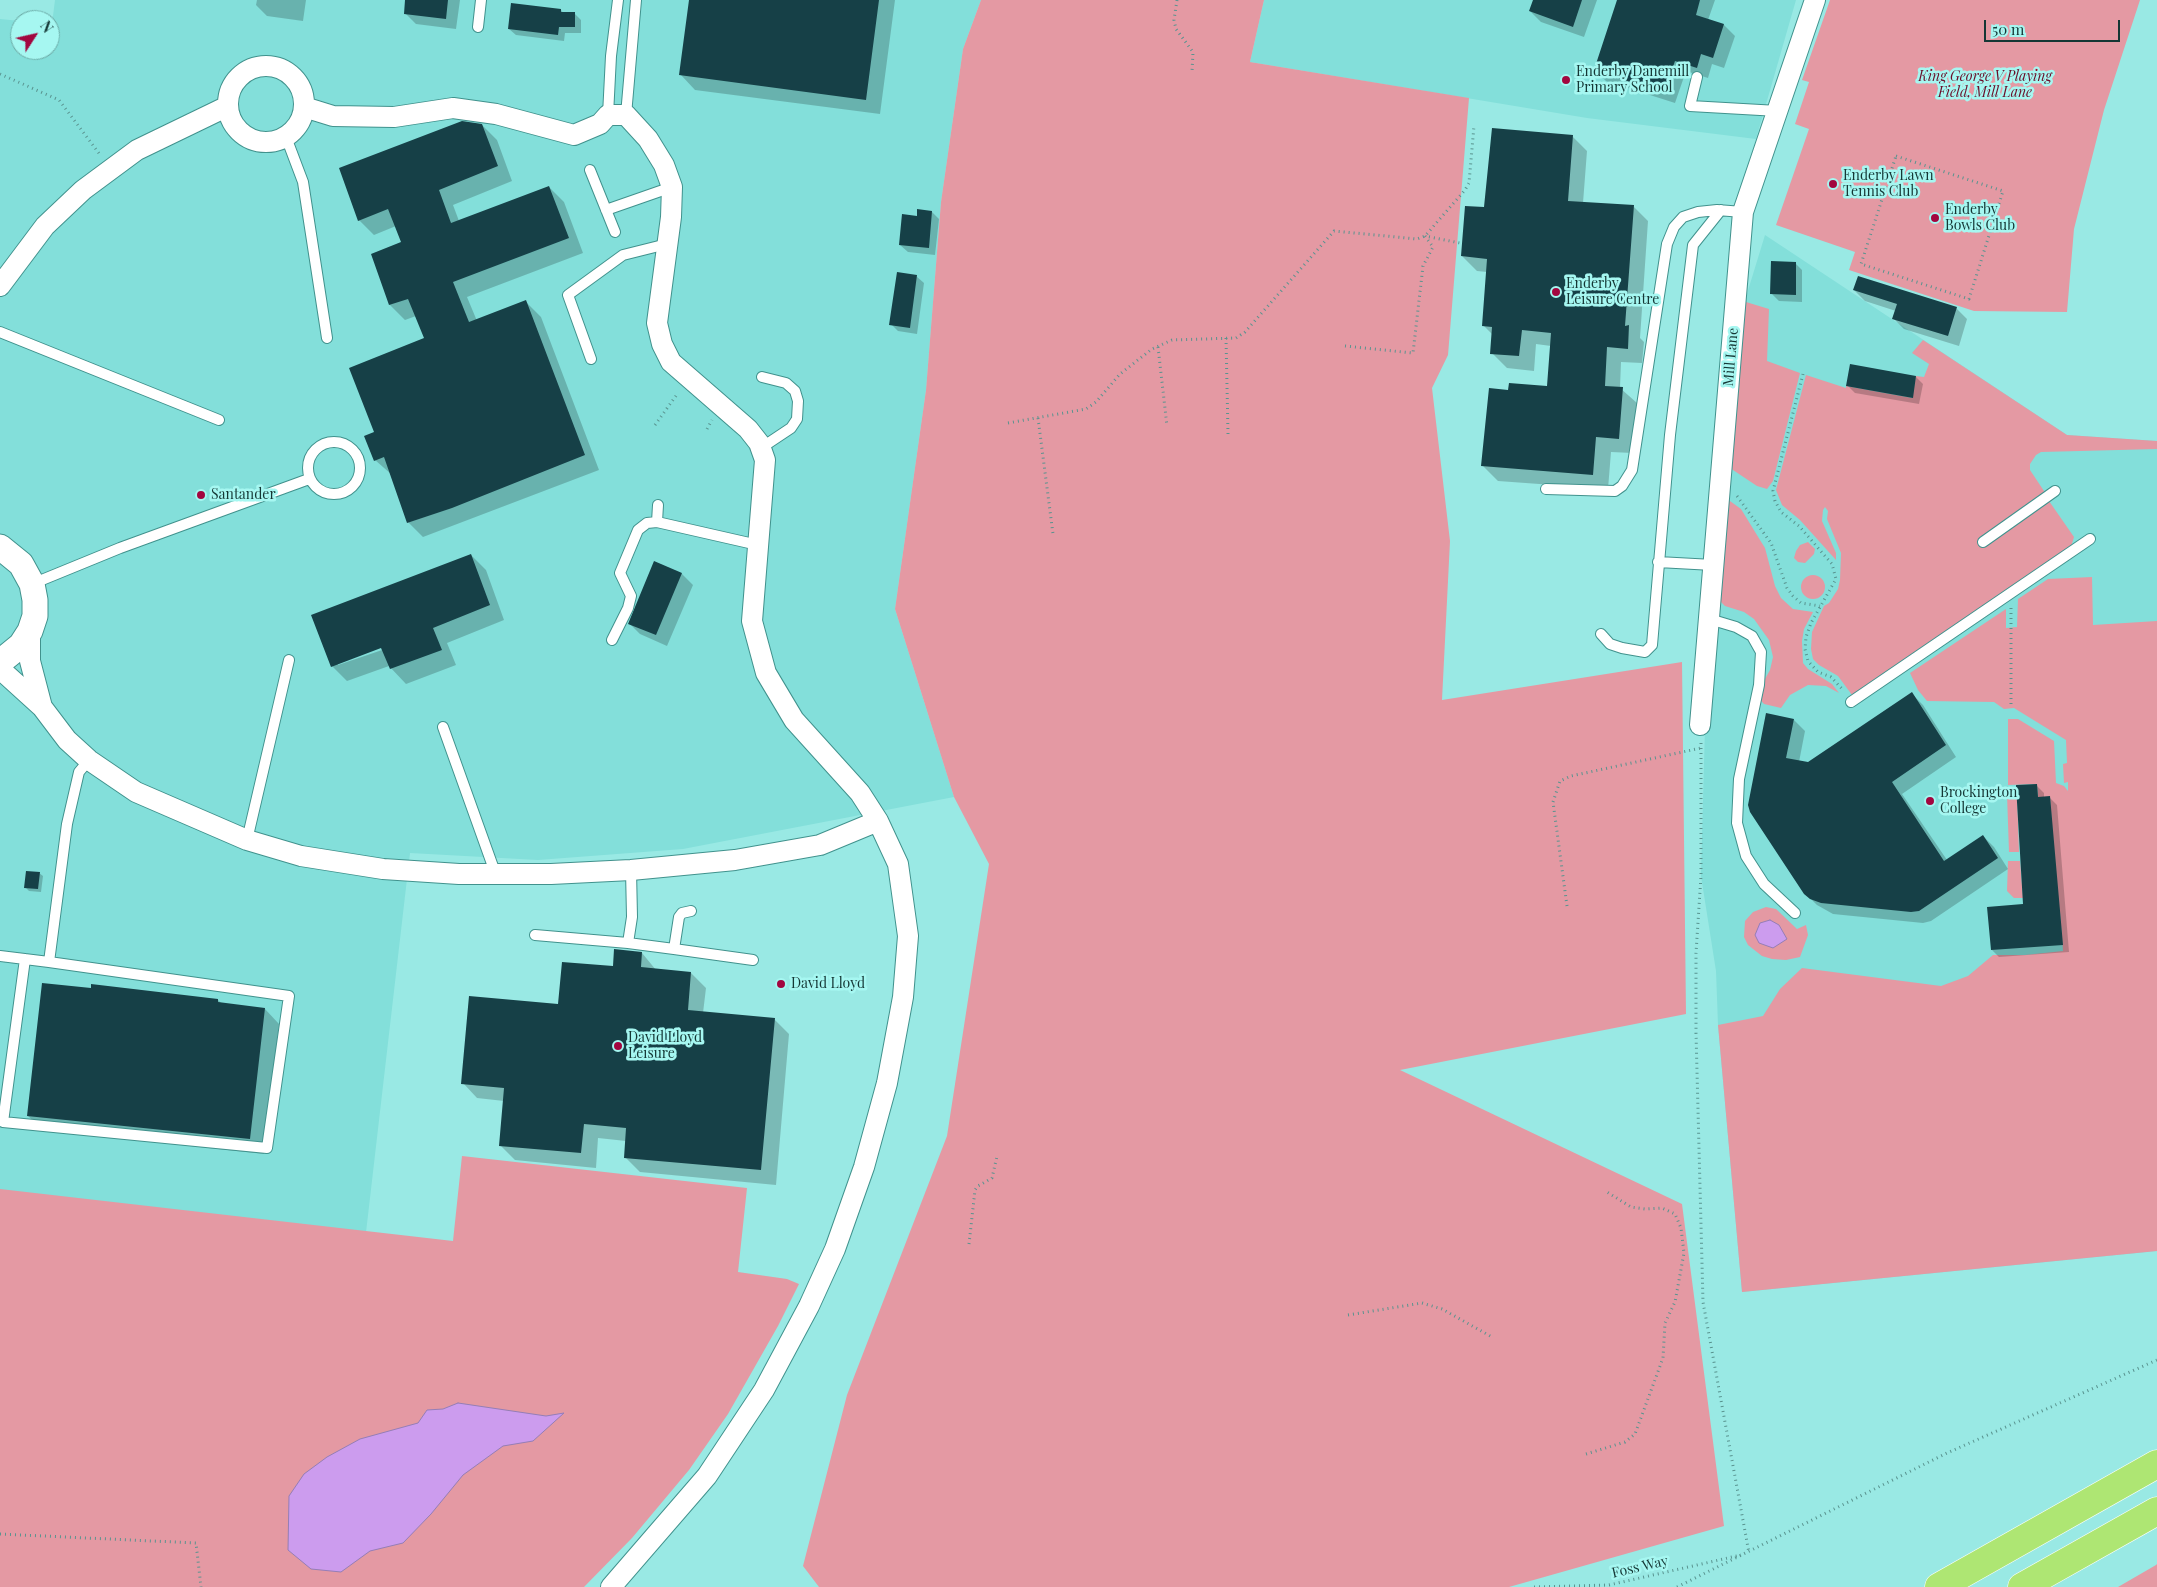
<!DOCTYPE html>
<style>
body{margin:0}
#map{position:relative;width:2157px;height:1587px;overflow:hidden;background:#99e9e4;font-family:"Playfair Display",serif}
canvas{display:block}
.north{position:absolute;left:10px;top:10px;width:50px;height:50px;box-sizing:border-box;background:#a6f7f1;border:1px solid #6caaa6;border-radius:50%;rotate:55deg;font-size:14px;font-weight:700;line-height:20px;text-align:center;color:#153735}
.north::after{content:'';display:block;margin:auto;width:18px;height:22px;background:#a2063f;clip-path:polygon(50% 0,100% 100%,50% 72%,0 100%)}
.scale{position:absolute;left:1984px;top:20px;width:136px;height:22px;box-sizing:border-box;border:2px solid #153735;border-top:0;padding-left:6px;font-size:15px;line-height:18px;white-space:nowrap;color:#153735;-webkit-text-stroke:4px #a6f7f1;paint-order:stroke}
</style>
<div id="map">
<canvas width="2157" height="1587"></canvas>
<div class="north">N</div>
<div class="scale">50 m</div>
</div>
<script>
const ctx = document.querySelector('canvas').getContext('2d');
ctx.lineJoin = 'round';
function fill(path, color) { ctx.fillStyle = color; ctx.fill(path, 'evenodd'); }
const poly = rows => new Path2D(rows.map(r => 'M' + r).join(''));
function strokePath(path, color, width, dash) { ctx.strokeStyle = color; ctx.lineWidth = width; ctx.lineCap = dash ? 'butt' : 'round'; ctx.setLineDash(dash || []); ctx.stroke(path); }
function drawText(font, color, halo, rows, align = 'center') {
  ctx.font = font + ' "Playfair Display",serif'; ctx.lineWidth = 5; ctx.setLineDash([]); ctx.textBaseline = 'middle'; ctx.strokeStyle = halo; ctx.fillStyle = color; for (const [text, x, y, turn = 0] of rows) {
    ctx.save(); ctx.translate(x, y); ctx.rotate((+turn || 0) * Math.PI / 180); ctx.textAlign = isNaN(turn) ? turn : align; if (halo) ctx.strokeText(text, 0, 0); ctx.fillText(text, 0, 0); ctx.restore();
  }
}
const built = poly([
 [55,0,981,0,963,49,941,202,926,390,895,609,954,797,683,849,538,860,410,853,365,1241,0,1194,0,19,20,21,20,50,50,50,50,24,52,24],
 [1264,0,1796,0,1756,139,1587,118,1250,62],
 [1765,235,2067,435,2157,441,2157,1251,1742,1292,1718,1025,1716,971,1701,876,1705,726,1724,464,1746,297]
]);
const green = poly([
 [981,0,1264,0,1250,62,1469,98,1448,355,1432,388,1450,541,1442,700,1682,662,1686,1014,1400,1070,1682,1204,1724,1526,1509,1587,819,1587,803,1566,847,1395,947,1136,989,864,954,797,895,609,926,390,941,202,963,49],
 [1830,0,2140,0,2104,110,2074,229,2067,312,1974,311,1849,270,1855,252,1776,225,1809,129,1795,124,1809,82,1802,80],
 [1746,302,1769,309,1767,361,1800,373,1773,481,1767,489,1757,486,1724,464],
 [1923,340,2067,435,2157,441,2157,449,2041,452,2036,455,2030,464,2030,470,2044,491,2043,495,1980,537,1985,546,2049,501,2074,537,2071,547,1852,695,1838,676,1819,665,1813,659,1811,649,1812,632,1824,606,1829,603,1838,589,1840,580,1841,553,1827,519,1828,511,1825,507,1823,510,1822,521,1836,553,1836,560,1800,520,1782,505,1776,490,1806,375,1846,388,1846,386,1912,398,1916,376,1924,377,1929,364,1912,353],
 [1723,496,1741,509,1760,540,1765,548,1775,586,1781,598,1793,609,1813,612,1804,629,1802,641,1803,663,1808,669,1832,684,1839,693,1826,686,1808,685,1790,695,1781,708,1764,704,1756,695,1770,670,1773,657,1769,640,1754,619,1744,612,1725,606,1718,599],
 [1808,542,1815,549,1814,554,1805,563,1798,562,1794,558,1796,551,1800,545],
 '1801 587a12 12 0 1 1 24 0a12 12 0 1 1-24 0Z',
 [2092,577,2093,625,2157,621,2157,1251,1742,1292,1718,1025,1763,1016,1780,989,1802,968,1941,986,1968,976,1993,955,2025,955,2063,951,2060,912,2045,912,2057,896,2050,797,2038,797,2037,784,2008,785,2008,719,2018,719,2054,741,2056,783,2064,786,2068,791,2068,782,2064,783,2063,764,2067,763,2066,740,2014,708,2004,709,1994,702,1927,701,1918,690,1910,673,2006,609,2006,628,2017,627,2018,599,2048,579],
 [2007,794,2017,794,2019,852,2009,852],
 [2008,861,2020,861,2023,898,2014,898,2007,891],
 [1766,907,1776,909,1797,929,1806,925,1808,935,1800,957,1786,960,1772,959,1762,956,1748,945,1744,937,1745,921,1753,912],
 [462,1156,747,1188,738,1272,787,1279,799,1284,778,1326,728,1414,689,1470,632,1538,584,1587,0,1587,0,1189,453,1241],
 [2157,1564,2157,1587,2118,1587,2156,1565]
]);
const water = poly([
 [1770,920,1779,925,1787,939,1773,948,1759,943,1755,935,1760,923,1770,920],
 [458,1403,546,1416,564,1413,533,1441,503,1446,463,1475,431,1514,403,1543,370,1551,341,1572,311,1569,288,1550,289,1496,304,1474,327,1457,360,1439,418,1423,427,1410,443,1409,458,1403]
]);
const shadow = poly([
 [257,0,306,0,303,21,267,16,256,5],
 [406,0,460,0,456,29,416,24,405,13],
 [690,0,895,0,880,114,695,90,681,75],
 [1534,0,1597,0,1584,37,1541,22,1530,11],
 [1618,0,1715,0,1708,20,1724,25,1735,36,1724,68,1712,64,1708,78,1686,71,1675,103,1606,81,1595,70],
 [561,10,564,14,574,13,581,20,581,33,565,33,564,41,516,35,509,29],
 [482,125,497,140,512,181,453,205,459,221,549,187,564,202,583,253,467,297,477,321,526,302,541,317,599,470,423,537,408,522,391,474,375,460,375,433,426,339,416,316,405,320,390,305,372,255,402,243,396,226,374,235,359,220],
 [1572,136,1587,151,1583,203,1633,206,1648,221,1640,338,1644,342,1642,363,1621,362,1620,388,1637,403,1633,453,1611,452,1608,489,1498,481,1483,466,1509,391,1549,388,1551,346,1536,344,1534,371,1507,368,1492,353,1493,335,1483,325,1487,272,1477,271,1462,256,1485,208],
 [932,212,939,219,935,255,908,252,900,245,918,217],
 [1795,263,1802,270,1802,302,1779,301,1772,294],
 [916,276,924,283,917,334,898,331,891,324],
 [1854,290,1956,308,1967,319,1959,346,1904,329,1893,318,1896,311,1865,301],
 [1916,377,1923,384,1919,404,1855,393,1848,386],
 [471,555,486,570,504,620,447,643,456,665,406,684,389,666,347,681,332,666],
 [387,645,388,648,338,665,338,663],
 [655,562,682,574,693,585,667,646,640,634,629,623],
 [1912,694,1923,705,1956,757,1902,794,1947,860,1983,836,1994,847,2008,869,1931,921,1923,923,1833,914,1817,905,1805,893,1751,811,1794,720,1805,731,1799,762,1808,764],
 [2037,786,2044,793,2044,798,2050,798,2057,805,2069,952,1999,957,1992,950,2024,906],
 [39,873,43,876,41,892,29,891,25,887],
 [642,953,656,970,691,973,706,988,703,1013,774,1019,789,1034,776,1185,640,1172,625,1157,626,1141,598,1138,596,1168,515,1160,500,1145,504,1101,477,1098,463,1083,559,1005,614,967],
 [92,990,218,1000,222,1004,265,1009,279,1024,264,1154,43,1130,28,1116]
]);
const building = poly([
 [405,0,448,0,446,19,404,14],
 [689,0,879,0,866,100,679,75],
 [1533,0,1582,0,1573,27,1529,11],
 [1617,0,1700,0,1696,15,1724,24,1713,58,1701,54,1697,68,1675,61,1664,93,1594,70],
 [511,3,561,9,561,12,575,12,575,27,559,27,558,35,508,29],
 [462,121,482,124,498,166,439,190,451,223,549,186,569,238,453,282,469,322,526,300,585,455,452,508,407,523,384,457,374,461,364,436,374,432,349,368,424,338,408,299,389,305,371,254,401,242,388,209,358,221,339,168],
 [1492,128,1573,135,1568,201,1634,205,1625,326,1629,325,1628,349,1607,347,1605,386,1623,387,1619,439,1596,437,1593,475,1481,466,1489,388,1508,390,1509,383,1547,386,1551,333,1522,330,1519,356,1490,354,1492,327,1482,326,1487,259,1461,256,1465,206,1484,207],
 [917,209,932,211,929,248,899,245,902,214,917,216],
 [1771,261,1796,262,1796,295,1770,294],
 [897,272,917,275,910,328,889,325],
 [1858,276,1957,307,1948,336,1892,319,1897,304,1853,290],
 [1850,364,1916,376,1913,398,1846,386],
 [471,554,490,605,433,628,442,650,390,669,381,648,331,667,311,615],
 [654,561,682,573,656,635,628,624],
 [1912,692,1946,745,1892,782,1944,861,1983,835,1998,858,1919,911,1911,912,1821,903,1810,899,1804,894,1750,812,1748,805,1766,713,1794,719,1786,758,1808,762],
 [2037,784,2038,797,2050,796,2063,945,1991,950,1987,907,2023,904,2016,785],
 [26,871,40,872,38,889,24,888],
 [614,949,642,952,641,967,691,972,688,1010,775,1018,761,1170,624,1158,626,1128,584,1124,581,1153,499,1146,504,1088,461,1084,469,996,558,1004,562,962,613,966],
 [42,983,91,988,91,984,218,999,218,1002,265,1008,250,1139,27,1116]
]);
const path = poly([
 [1177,0,1174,20,1176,29,1193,52,1192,72],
 [0,74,59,100,101,156],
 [1896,156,2003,191,1969,299,1861,264,1896,156],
 [1226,338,1228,434],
 [1345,346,1413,353,1423,266,1433,247,1425,236,1460,243],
 [1158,347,1167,426],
 [1803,374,1773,491,1775,501,1781,512,1799,526,1832,564,1836,579,1811,623,1806,637,1805,649,1808,661,1818,672,1831,677,1844,691],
 [1038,418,1053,534],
 [1008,423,1086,409,1096,402,1120,374,1152,349,1172,340,1236,338,1245,332,1334,231,1417,239,1425,236,1465,190,1469,183,1474,126],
 [655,425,678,393],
 [707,429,712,420],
 [1737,496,1771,543,1787,588,1793,596,1801,603,1820,606],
 [2011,608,2011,704],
 [1701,743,1701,876,1696,953,1696,1033,1703,1302,1749,1553],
 [1567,906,1553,802,1560,781,1571,776,1701,748],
 [969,1244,975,1190,978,1186,992,1178,997,1156],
 [1348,1315,1422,1303,1442,1309,1492,1337],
 [1586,1454,1625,1442,1635,1434,1663,1358,1665,1323,1675,1302,1684,1253,1681,1228,1675,1214,1662,1208,1645,1209,1631,1207,1607,1192],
 [0,1534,196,1543,201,1587],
 [1534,1587,1609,1585,1741,1555],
 [1677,1587,1947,1453,2157,1360]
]);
const service = poly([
 [478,27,481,0],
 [1697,77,1690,106,1778,111],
 [608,115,611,56,618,0],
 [626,115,636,0],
 [286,137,303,182,327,338],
 [590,170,615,232],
 [606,210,672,187],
 [0,332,219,420],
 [591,359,568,295,623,255,667,244],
 '308 468a26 26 0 1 1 52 0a26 26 0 1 1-52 0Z',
 [761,448,791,428,797,419,798,401,795,391,786,383,762,377],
 [1546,489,1615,491,1622,486,1632,470,1667,244,1674,227,1683,217,1698,212,1717,210,1743,212],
 [657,522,758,545],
 [1983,542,2055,491],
 [1658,562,1713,565],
 [32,584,120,548,309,479],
 [1709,622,1716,621,1736,627,1752,636,1761,652,1759,685,1739,779,1737,823,1746,856,1764,884,1795,913],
 [1601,634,1610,644,1622,648,1645,652,1652,645,1670,435,1693,245,1721,210],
 [612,640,628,608,631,596,620,573,638,530,647,523,657,522,658,505],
 [1851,702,2090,539],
 [443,727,496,875],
 [247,840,289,660],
 [631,870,632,917,628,943,674,949],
 [691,911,682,913,679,917,674,949,753,960],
 [535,935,628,943],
 [0,956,49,962,67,824,79,772,89,760],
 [25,959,3,1122,267,1148,289,996,49,962]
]);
const minor = poly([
 '228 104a38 38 0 1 1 76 0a38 38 0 1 1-76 0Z',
 [304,107,333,116,394,117,453,108,496,114,574,135,600,124,608,115,626,115,648,139,664,165,672,187,671,217,657,323,662,344,671,362,748,429,759,443,765,460,752,621,766,673,794,720,860,793,878,821,898,864,908,936,903,997,887,1083,864,1167,835,1249,809,1306,764,1390,707,1476,611,1587],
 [0,286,45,226,83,190,137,150,228,106],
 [30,631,30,661,42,707],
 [0,669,42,707,67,740,89,760,136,792,247,840,301,856,383,869,459,874,551,874,631,870,735,860,820,845,878,821],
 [1700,725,1743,212,1815,0]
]);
const tertiary = poly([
 [0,547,21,564,32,584,35,600,35,616,30,631,21,645,0,662]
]);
const motorway = poly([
 [1939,1587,2157,1464],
 [2022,1587,2157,1511]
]);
const markers = [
 [1566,80,5,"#a2063f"],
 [1833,184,5,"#a2063f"],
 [1935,218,5,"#a2063f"],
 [1556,292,5,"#a2063f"],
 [201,495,5,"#a2063f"],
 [1930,801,5,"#a2063f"],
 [781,984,5,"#a2063f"],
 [618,1046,5,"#a2063f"]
];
const poiNames = [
 ["Enderby Danemill",1576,72],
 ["Primary School",1576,88],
 ["Enderby Lawn",1843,176],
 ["Tennis Club",1843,192],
 ["Enderby",1945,210],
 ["Bowls Club",1945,226],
 ["Enderby",1566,284],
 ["Leisure Centre",1566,300],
 ["Santander",211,495],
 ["Brockington",1940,793],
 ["College",1940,809],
 ["David Lloyd",791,984],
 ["David Lloyd",628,1038],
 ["Leisure",628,1054]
];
const parkNames = [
 ["King George V Playing",1985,77],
 ["Field, Mill Lane",1985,93]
];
const streetNames = [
 ["Mill Lane",1731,357,-85],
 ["Foss Way",1640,1567,-13]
];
fill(built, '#83dfda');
fill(green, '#e499a3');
fill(water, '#cc9cee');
strokePath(water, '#957eb6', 1);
fill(shadow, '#0003');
fill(building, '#164047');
strokePath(service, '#41928d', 12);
strokePath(minor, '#41928d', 22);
strokePath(tertiary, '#41928d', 27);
strokePath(motorway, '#fff', 29);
strokePath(path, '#59938f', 3, [1, 4]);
strokePath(service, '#fff', 10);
strokePath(minor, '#fff', 20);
strokePath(tertiary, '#fff', 25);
strokePath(motorway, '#aee673', 28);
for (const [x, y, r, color] of markers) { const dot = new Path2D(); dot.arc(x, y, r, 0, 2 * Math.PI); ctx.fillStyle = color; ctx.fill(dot); strokePath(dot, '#a6f7f1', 2); }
drawText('14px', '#153735', '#a6f7f1', poiNames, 'left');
drawText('italic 14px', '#6a0e29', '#a6f7f1', parkNames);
drawText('14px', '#153735', '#a6f7f1', streetNames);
</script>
